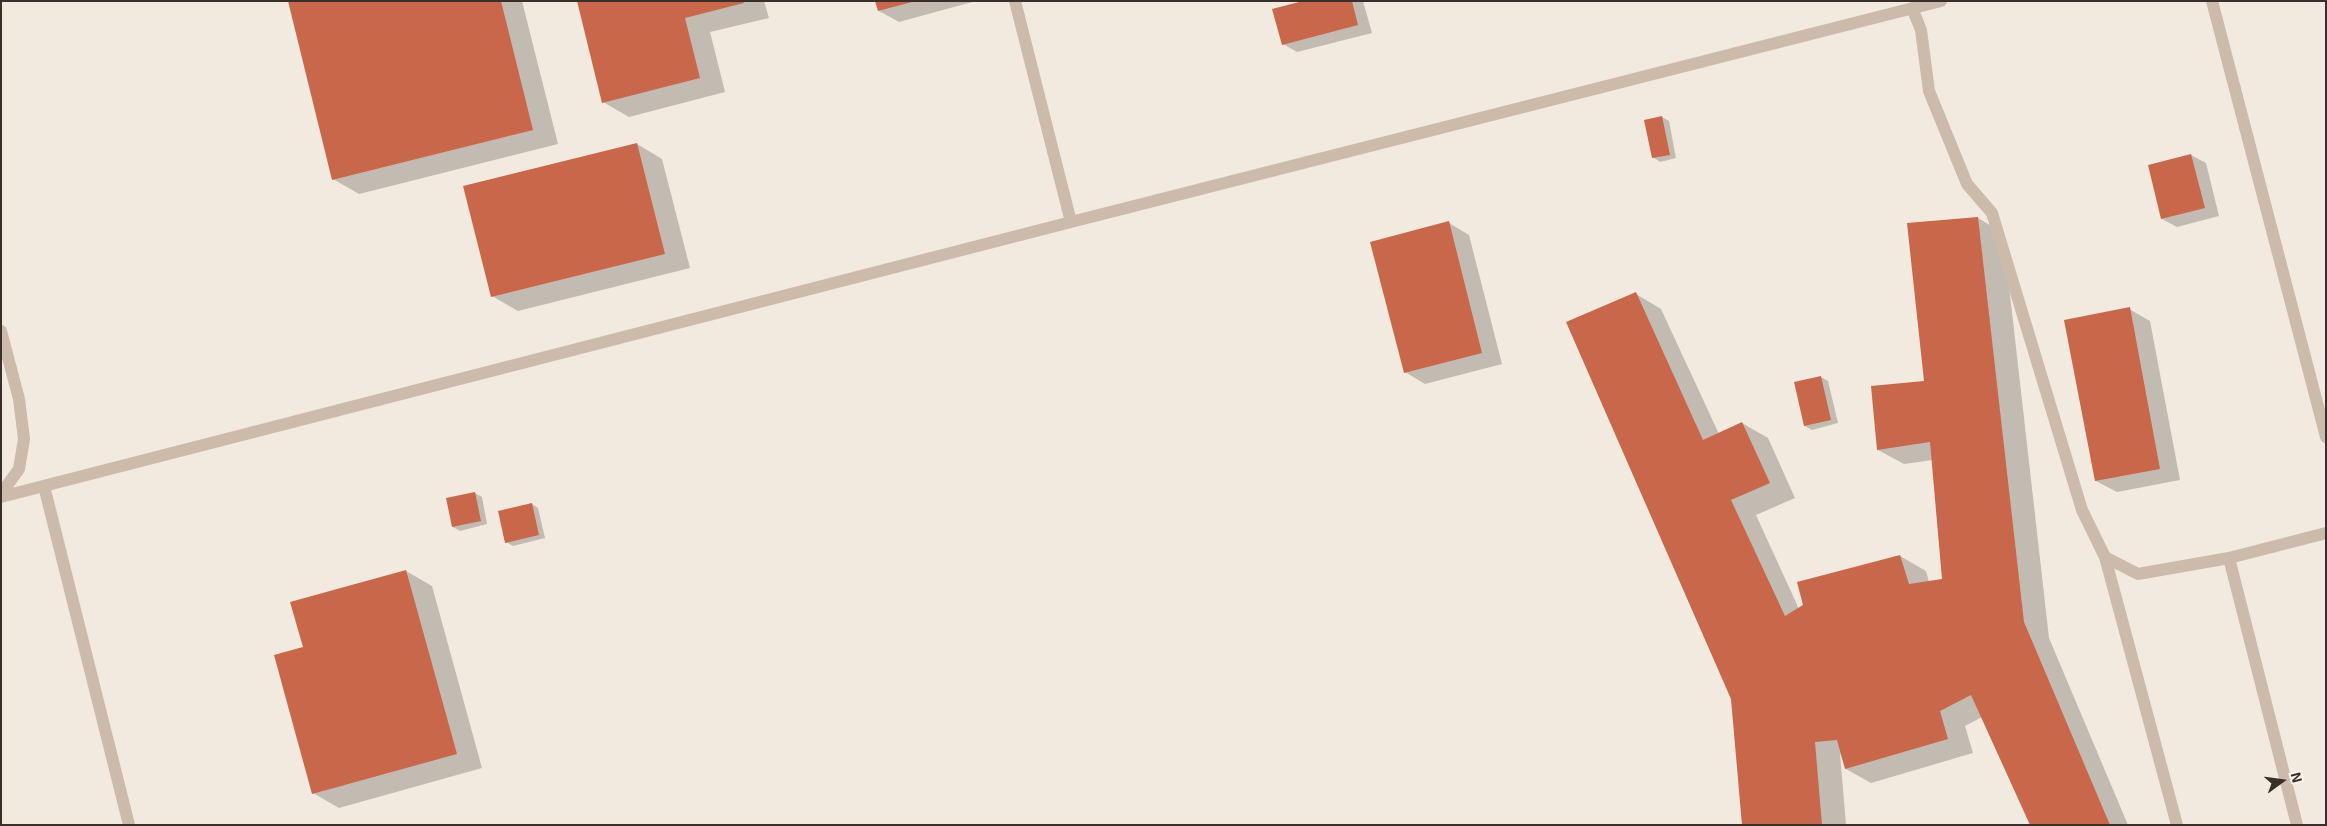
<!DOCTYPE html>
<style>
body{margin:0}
#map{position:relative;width:2327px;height:826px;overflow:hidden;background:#f3eadf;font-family:"Exo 2",sans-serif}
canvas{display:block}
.frame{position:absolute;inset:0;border:2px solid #3a2f2a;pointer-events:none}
.north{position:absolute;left:2257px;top:756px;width:50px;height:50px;-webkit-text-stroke:4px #fbf4ec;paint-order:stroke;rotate:76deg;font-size:14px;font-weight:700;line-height:20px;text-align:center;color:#3a2f2a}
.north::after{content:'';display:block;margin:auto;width:18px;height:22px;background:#3a2f2a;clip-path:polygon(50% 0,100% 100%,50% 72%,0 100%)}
</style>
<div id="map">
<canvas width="2327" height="826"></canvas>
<div class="frame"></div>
<div class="north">N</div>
</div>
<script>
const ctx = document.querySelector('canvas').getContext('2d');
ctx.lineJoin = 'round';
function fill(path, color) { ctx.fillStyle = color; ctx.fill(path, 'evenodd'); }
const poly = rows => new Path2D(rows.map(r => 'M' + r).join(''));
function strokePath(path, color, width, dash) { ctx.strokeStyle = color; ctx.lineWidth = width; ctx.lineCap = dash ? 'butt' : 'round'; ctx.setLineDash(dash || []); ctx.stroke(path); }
const shadow = poly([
 [289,1,522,1,558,144,359,194,333,179],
 [578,1,764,1,769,18,710,32,725,92,629,117,603,102],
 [876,1,976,1,899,22,879,11],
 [1308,1,1363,1,1372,33,1297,52,1283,44],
 [1662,117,1669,121,1676,158,1660,162,1653,157],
 [637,144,662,159,690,268,518,311,492,296],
 [2191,155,2206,163,2219,216,2177,227,2162,219],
 [1978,218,2003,233,2049,638,2128,825,2031,825,1982,717,1965,726,1973,753,1871,783,1846,769,1840,753,1846,825,1743,825,1732,698,1636,294,1661,309,1719,434,1742,423,1768,438,1795,498,1756,515,1799,609,1900,556,1926,571,1929,582,1943,580,1933,460,1904,464,1878,450,1925,382],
 [1449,223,1469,235,1502,364,1425,384,1405,372],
 [2129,309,2150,321,2180,480,2117,492,2096,481],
 [1821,377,1828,381,1838,423,1812,430,1805,426],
 [475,493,482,497,487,524,460,531,453,527],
 [532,504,538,508,545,538,513,546,506,542],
 [406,571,432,586,482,768,339,808,313,793,304,648]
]);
const building = poly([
 [288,1,501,1,533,130,332,180],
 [577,1,743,1,744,3,685,18,700,78,602,103],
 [875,1,912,1,912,2,878,11],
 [1303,1,1352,1,1358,25,1282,45,1272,9],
 [1662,116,1670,155,1652,158,1644,120],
 [637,143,665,254,491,297,463,186],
 [2191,154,2205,208,2161,219,2148,165],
 [1978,217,2024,622,2110,825,2030,825,1971,695,1940,711,1948,739,1845,769,1837,740,1815,742,1822,825,1742,825,1731,699,1566,322,1636,292,1703,440,1742,422,1770,483,1731,500,1785,616,1803,605,1797,582,1900,555,1909,584,1942,579,1930,442,1877,450,1871,386,1924,381,1907,223],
 [1449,221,1482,353,1404,373,1370,242],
 [2130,307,2160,469,2095,481,2064,320],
 [1821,376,1831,420,1804,426,1794,382],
 [475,492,481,521,452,527,446,498],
 [532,503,539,535,505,543,498,511],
 [406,570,457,754,312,794,274,655,303,647,290,602]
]);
const minor = poly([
 [1015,1,1071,222,1941,1],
 [2212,1,2326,437],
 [1912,8,1921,30,1929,91,1967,184,1992,213,2082,510,2105,557,2138,574,2229,558],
 [1,331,19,399,24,439,19,469,1,494],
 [44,486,129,825],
 [1,497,1071,222],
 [2105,557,2177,825],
 [2297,825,2229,558,2326,533]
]);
fill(shadow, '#0003');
fill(building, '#c86749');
strokePath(minor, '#ccbaaa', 12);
</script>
